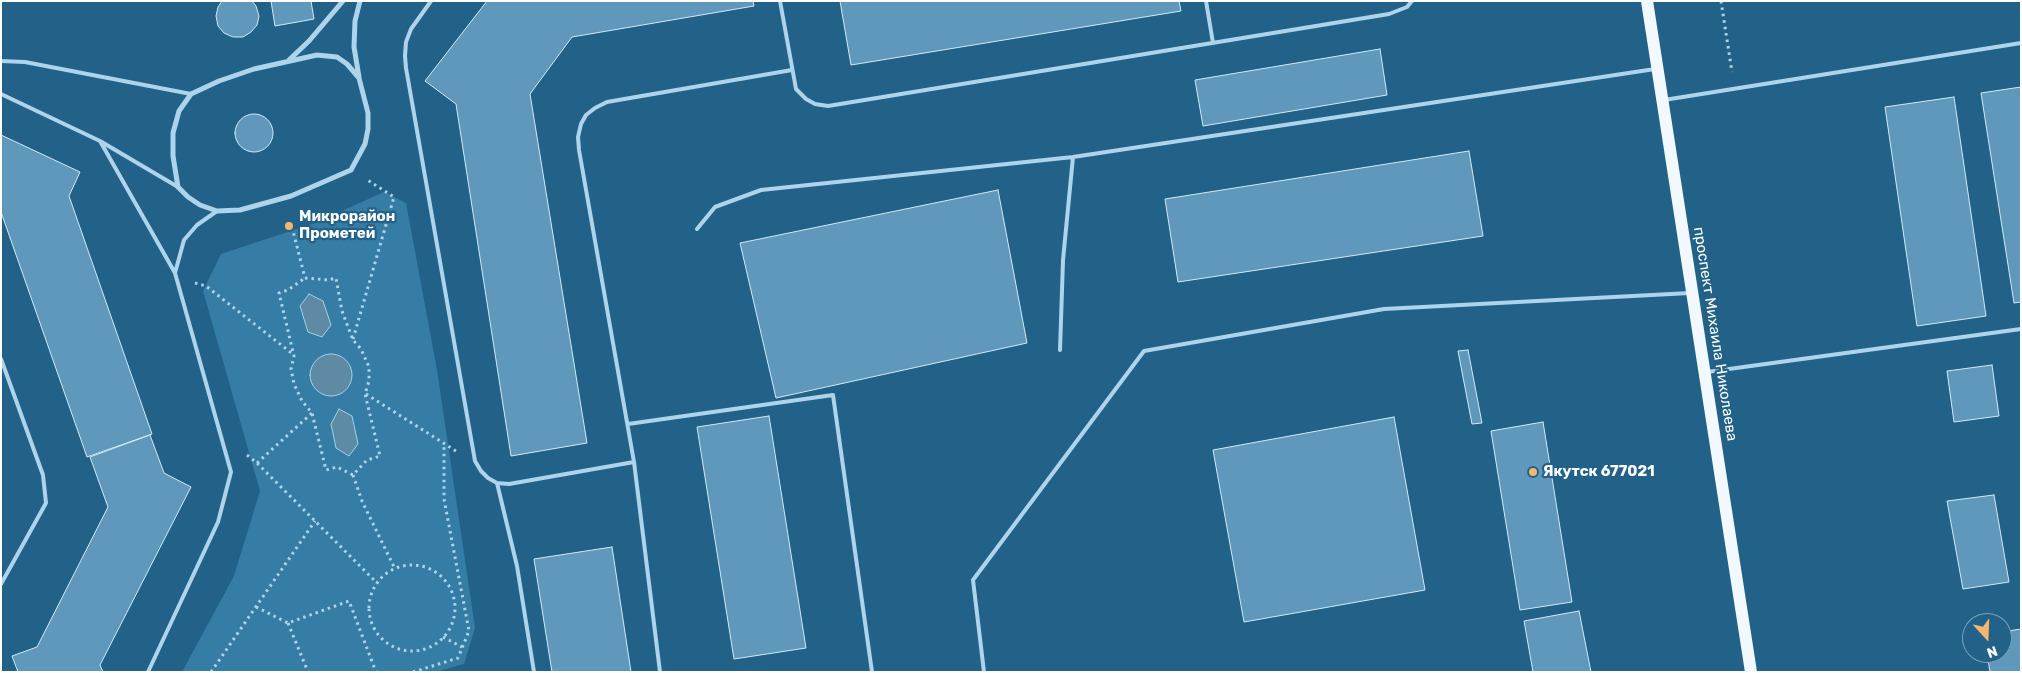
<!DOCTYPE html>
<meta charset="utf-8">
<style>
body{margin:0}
#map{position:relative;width:2022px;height:673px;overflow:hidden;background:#226289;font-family:Rubik,sans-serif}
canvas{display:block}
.frame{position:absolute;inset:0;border:2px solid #fff;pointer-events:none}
.north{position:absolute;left:1962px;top:613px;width:50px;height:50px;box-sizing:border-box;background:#226289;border:1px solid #7aa1b8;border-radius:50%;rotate:160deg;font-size:14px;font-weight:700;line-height:20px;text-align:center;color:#fff}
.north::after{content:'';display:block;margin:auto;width:18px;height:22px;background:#f6b66f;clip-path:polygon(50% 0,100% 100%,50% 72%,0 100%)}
</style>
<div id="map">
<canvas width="2022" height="673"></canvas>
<div class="frame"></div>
<div class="north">N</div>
</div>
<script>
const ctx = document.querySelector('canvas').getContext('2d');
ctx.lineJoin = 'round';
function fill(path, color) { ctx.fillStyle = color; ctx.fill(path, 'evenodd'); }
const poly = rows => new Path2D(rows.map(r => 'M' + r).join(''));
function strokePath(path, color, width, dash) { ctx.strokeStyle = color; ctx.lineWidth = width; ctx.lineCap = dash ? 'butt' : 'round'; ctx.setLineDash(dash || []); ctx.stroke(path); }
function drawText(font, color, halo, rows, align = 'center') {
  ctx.font = font + ' Rubik,sans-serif'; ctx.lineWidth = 4.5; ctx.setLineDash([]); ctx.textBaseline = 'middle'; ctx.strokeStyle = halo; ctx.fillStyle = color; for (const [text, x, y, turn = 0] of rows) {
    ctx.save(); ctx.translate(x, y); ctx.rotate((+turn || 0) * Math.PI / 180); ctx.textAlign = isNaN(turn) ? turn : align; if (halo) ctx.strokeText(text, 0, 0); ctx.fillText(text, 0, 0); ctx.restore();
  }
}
const green = poly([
 [384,192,406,203,437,370,475,628,464,664,436,672,182,672,234,576,260,491,203,291,221,254,315,223]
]);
const water = poly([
 [309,294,323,301,331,325,322,337,308,332,300,306,309,294],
 '310 375a21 21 0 1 1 42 0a21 21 0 1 1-42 0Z',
 [339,409,352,416,358,444,349,456,336,448,331,424,339,409]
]);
const building = poly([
 [222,1,252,1,256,6,259,16,257,25,251,32,243,37,233,37,224,33,218,26,216,16,218,7,222,1],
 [271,1,311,1,314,19,275,26,271,1],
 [487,1,753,1,754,6,572,37,530,94,587,443,511,456,456,104,425,81,487,1],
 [840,1,1179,1,1181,11,851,65,840,1],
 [1380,49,1387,95,1203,126,1195,80,1380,49],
 [2021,87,2021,302,2014,303,1981,93,2021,87],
 [1954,97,1986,316,1917,326,1885,107,1954,97],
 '235 133a19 19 0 1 1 38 0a19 19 0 1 1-38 0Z',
 [1,135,80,172,69,196,152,434,87,457,1,212,1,135],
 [1469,151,1483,236,1178,282,1165,199,1469,151],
 [998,190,1027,343,776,398,740,243,998,190],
 [1468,350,1482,423,1472,424,1458,351,1468,350],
 [1992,365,1999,416,1954,422,1947,371,1992,365],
 [769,416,806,648,734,659,697,427,769,416],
 [1394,417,1425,590,1244,622,1213,450,1394,417],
 [1543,422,1572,602,1520,610,1491,431,1543,422],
 [150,435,164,473,191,487,100,665,103,672,18,672,12,656,37,647,108,507,90,457,150,435],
 [1994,495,2009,582,1963,589,1947,501,1994,495],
 [612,547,631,672,552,672,534,559,612,547],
 [1579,611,1591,672,1533,672,1524,621,1579,611],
 [2021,629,2021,672,1990,672,1987,653,2002,653,2002,632,2021,629]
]);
const path = poly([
 [1721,1,1732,72],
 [292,227,305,278],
 [305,278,328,280,336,278,342,311,353,340,361,349,369,367,369,381,365,394,380,456,367,460,353,475,337,467,326,470,312,413,302,401,294,384,291,369,294,356,279,293,288,290,305,278],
 [195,283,206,286,294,355],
 [353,339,394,197,366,179],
 [366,394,456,451],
 [247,455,257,463,377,583],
 [257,463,312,413],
 [353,475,362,501,395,569],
 '369 608a43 43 0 1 1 86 0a43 43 0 1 1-86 0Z',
 [256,607,288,623,349,601,376,672],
 [288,623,308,672],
 [443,637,462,647],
 [211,672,315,521],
 [413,672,458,658,469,631,444,499,444,445]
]);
const lane = poly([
 [431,1,411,29,406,42,405,56,406,68,475,461,481,471,488,478,497,483,509,484,634,462,579,150,578,137,581,124,586,115,595,108,607,102,792,70],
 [780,1,796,89,806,99,815,104,828,106,1389,14,1407,7,1412,1],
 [1206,1,1213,43],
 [1,61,25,62,191,94],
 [1,94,100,141,178,187],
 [1664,100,2021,43],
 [100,141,175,273,231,472,218,522,148,672],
 [697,229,715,207,761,190,1073,157,1655,69],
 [175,273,184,240,197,225,217,211],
 [1060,350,1063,260,1073,157],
 [1,359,43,475,46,503,1,584],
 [1707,372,2021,329],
 [628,424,833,395,872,672],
 [634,462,660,672],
 [497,483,517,566,534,672],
 [984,672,973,580,1144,351,1384,309,1690,293]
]);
const street = poly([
 [317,55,337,57,347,64,359,78,368,113,368,129,365,144,351,170,291,196,240,210,217,211,200,205,188,197,178,187,173,156,173,133,179,111,191,94,219,81,254,69,317,55],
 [289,60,309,41,343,1],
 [359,77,354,47,355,21,360,1]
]);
const primary = poly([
 [1647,1,1751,672]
]);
const markers = [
 [289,226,5,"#f6b66f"],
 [1533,472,5,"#f6b66f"]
];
const poiNames = [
 ["Микрорайон",299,217],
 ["Прометей",299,234],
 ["Якутск 677021",1543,472]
];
const streetNames = [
 ["проспект Михаила Николаева",1715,334,81]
];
fill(green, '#367da6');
fill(water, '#5f8aa4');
strokePath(water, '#a1d1eb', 1);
fill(building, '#5f98ba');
strokePath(building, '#d2eaf8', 1);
strokePath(path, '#add4ea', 3, [2.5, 4]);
strokePath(lane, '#add4ea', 4);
strokePath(street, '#add4ea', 5);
strokePath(primary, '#f1f9fe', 12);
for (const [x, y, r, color] of markers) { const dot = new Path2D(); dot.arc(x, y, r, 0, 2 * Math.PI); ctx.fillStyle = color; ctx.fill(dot); strokePath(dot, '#226289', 2); }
drawText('bold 15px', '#fff', '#226289', poiNames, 'left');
drawText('15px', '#fff', '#226289', streetNames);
</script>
